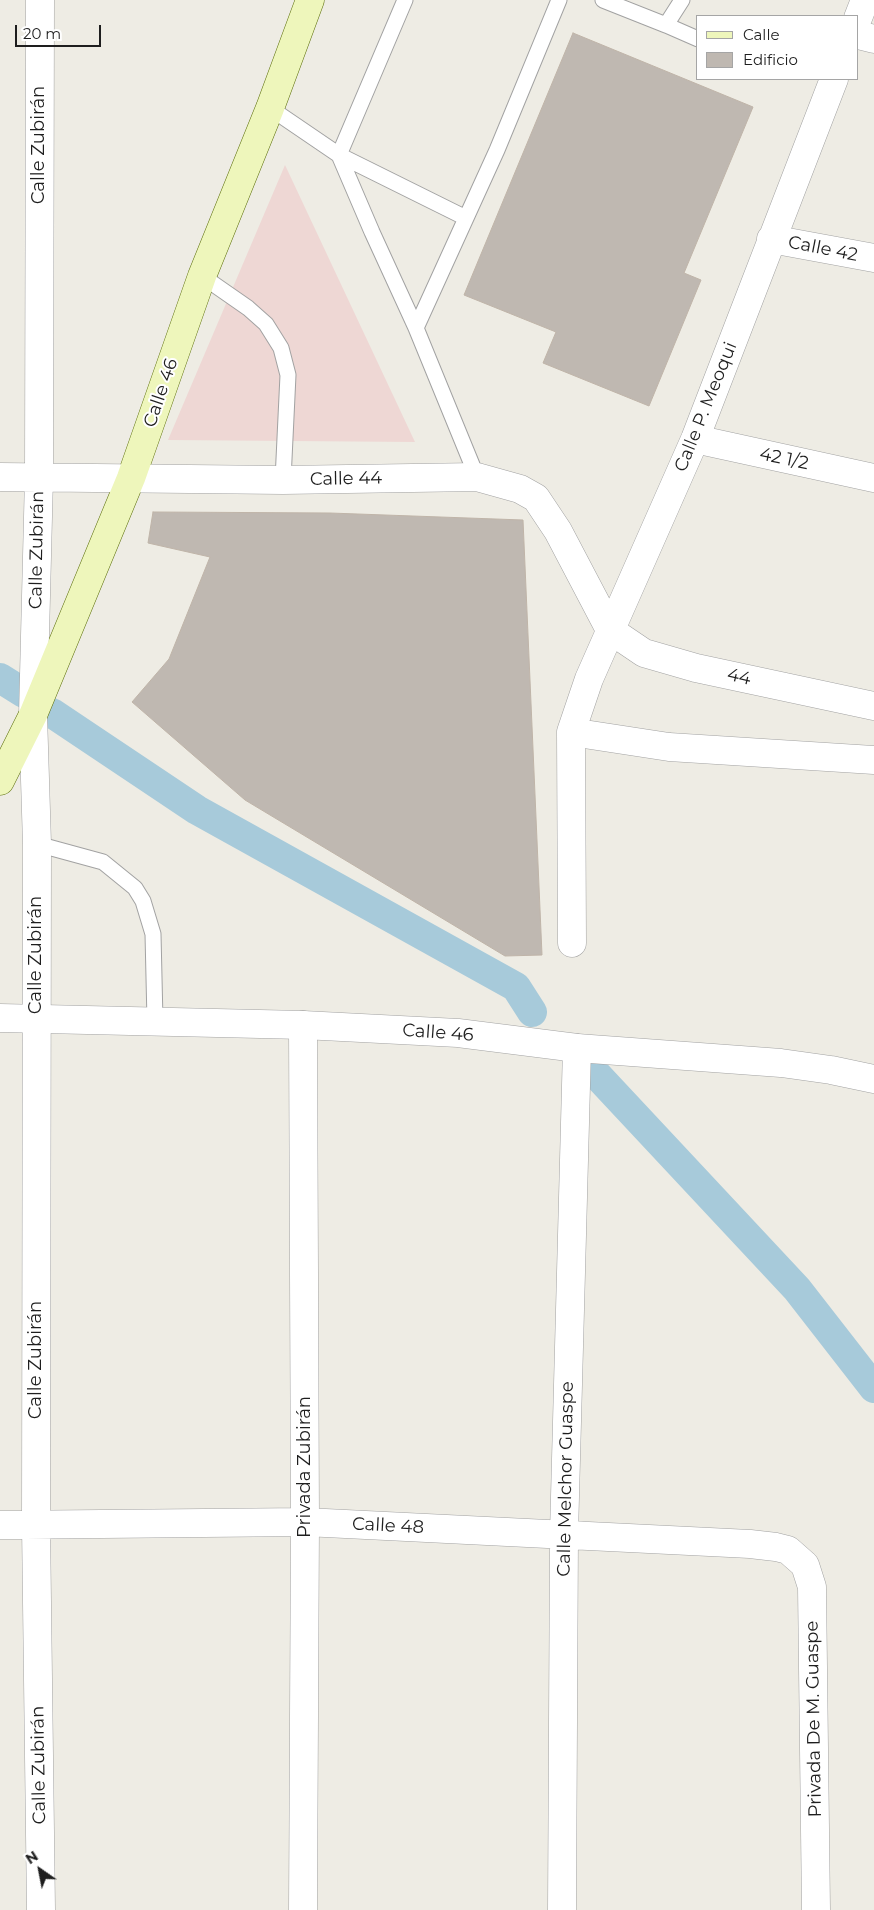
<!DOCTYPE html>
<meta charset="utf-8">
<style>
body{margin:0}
#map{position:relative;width:874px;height:1910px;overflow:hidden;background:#eeece4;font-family:Montserrat,sans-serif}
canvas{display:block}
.legend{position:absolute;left:696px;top:15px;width:162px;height:65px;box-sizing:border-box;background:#fff;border:1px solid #a5a5a5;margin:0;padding:6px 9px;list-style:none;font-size:15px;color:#1e1e1e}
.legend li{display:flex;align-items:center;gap:10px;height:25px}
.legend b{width:25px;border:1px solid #a5a5a5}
.north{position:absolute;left:15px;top:1845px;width:50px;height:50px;-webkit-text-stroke:4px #fff;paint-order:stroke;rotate:327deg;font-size:14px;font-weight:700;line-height:20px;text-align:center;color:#1e1e1e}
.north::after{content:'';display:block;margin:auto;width:18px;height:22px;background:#1e1e1e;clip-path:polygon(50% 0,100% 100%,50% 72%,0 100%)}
.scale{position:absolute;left:15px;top:25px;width:86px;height:22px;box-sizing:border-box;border:2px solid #1e1e1e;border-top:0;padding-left:6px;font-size:15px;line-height:18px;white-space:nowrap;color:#1e1e1e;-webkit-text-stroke:4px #fff;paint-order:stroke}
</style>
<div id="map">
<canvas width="874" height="1910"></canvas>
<ul class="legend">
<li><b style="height:6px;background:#eef6bb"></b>Calle</li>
<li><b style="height:14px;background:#bfb8b1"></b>Edificio</li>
</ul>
<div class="north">N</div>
<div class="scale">20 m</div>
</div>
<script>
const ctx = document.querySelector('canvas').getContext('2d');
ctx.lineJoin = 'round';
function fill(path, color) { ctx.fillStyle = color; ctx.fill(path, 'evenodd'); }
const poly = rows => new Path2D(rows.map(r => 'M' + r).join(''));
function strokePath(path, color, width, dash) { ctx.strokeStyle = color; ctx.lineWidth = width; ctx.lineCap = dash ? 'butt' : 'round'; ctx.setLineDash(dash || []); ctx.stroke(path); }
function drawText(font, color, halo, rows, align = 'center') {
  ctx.font = font + ' Montserrat,sans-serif'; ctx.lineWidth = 4; ctx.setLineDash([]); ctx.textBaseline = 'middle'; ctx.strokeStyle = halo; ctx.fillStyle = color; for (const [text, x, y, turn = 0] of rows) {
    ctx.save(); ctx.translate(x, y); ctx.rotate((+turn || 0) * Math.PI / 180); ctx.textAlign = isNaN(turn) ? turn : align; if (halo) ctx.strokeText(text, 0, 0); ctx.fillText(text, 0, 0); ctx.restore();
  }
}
const commercial = poly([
 [285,165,415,442,168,440]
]);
const canal = poly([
 [0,678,24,693],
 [52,713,197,810,516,987,532,1012],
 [597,1075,797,1289,874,1388]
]);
const building = poly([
 [573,33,753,107,684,273,701,280,649,406,543,363,556,332,464,295,573,33],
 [153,512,330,513,523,520,542,955,505,956,245,800,132,702,169,659,210,557,148,543,153,512]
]);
const service = poly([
 [603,0,666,25,682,0],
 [666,25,698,39],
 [270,108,339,155,405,0],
 [339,155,372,232,416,328,477,477],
 [339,155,466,218],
 [202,276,248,308,266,324,281,348,288,375,283,480],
 [416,328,497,150,559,0],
 [37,844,103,862,135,888,143,901,153,934,155,1021]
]);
const minor = poly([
 [40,0,39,477,33,715,37,844,36,1525,41,1910],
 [858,18,865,0],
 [858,35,874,39],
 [771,239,874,258],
 [695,439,874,478],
 [0,477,283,480,477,477,520,489,536,498,558,531,610,630,644,653,696,668,874,706],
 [571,732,669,747,874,760],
 [572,943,571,732,589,679,695,439,834,79],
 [0,1525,305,1522,750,1544,776,1547,788,1550,805,1565,812,1587,816,1910],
 [303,1910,305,1522,303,1025],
 [562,1910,564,1534,577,1048]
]);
const tertiary = poly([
 [0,1018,303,1025,458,1033,577,1048,781,1063,831,1070,874,1079]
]);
const secondary = poly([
 [0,781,33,715,131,478,202,276,270,108,310,0]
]);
const streetNames = [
 ["Calle Zubirán",39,145,-90],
 ["Calle 42",823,249,11],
 ["Calle 46",161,393,-71],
 ["Calle P. Meoqui",706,407,-68],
 ["42 1/2",784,459,12],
 ["Calle 44",346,479,-1],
 ["Calle Zubirán",37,550,-89],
 ["44",739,677,13],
 ["Calle Zubirán",36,955,-90],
 ["Calle 46",438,1033,4],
 ["Calle Zubirán",36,1360,-90],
 ["Privada Zubirán",305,1467,-90],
 ["Calle Melchor Guaspe",566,1479,-89],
 ["Calle 48",388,1526,3],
 ["Privada De M. Guaspe",814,1719,-91],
 ["Calle Zubirán",39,1765,-91]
];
fill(commercial, '#eed7d4');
strokePath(canal, '#a7cada', 30);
fill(building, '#bfb8b1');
strokePath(building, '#bfb4a8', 1);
strokePath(service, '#a2a2a2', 17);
strokePath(minor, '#a2a2a2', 29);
strokePath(tertiary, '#a2a2a2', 29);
strokePath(secondary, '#5c6f0b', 29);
strokePath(service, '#fff', 15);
strokePath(minor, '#fff', 28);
strokePath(tertiary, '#fff', 28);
strokePath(secondary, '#eef6bb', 28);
drawText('18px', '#1e1e1e', '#fff', streetNames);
</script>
